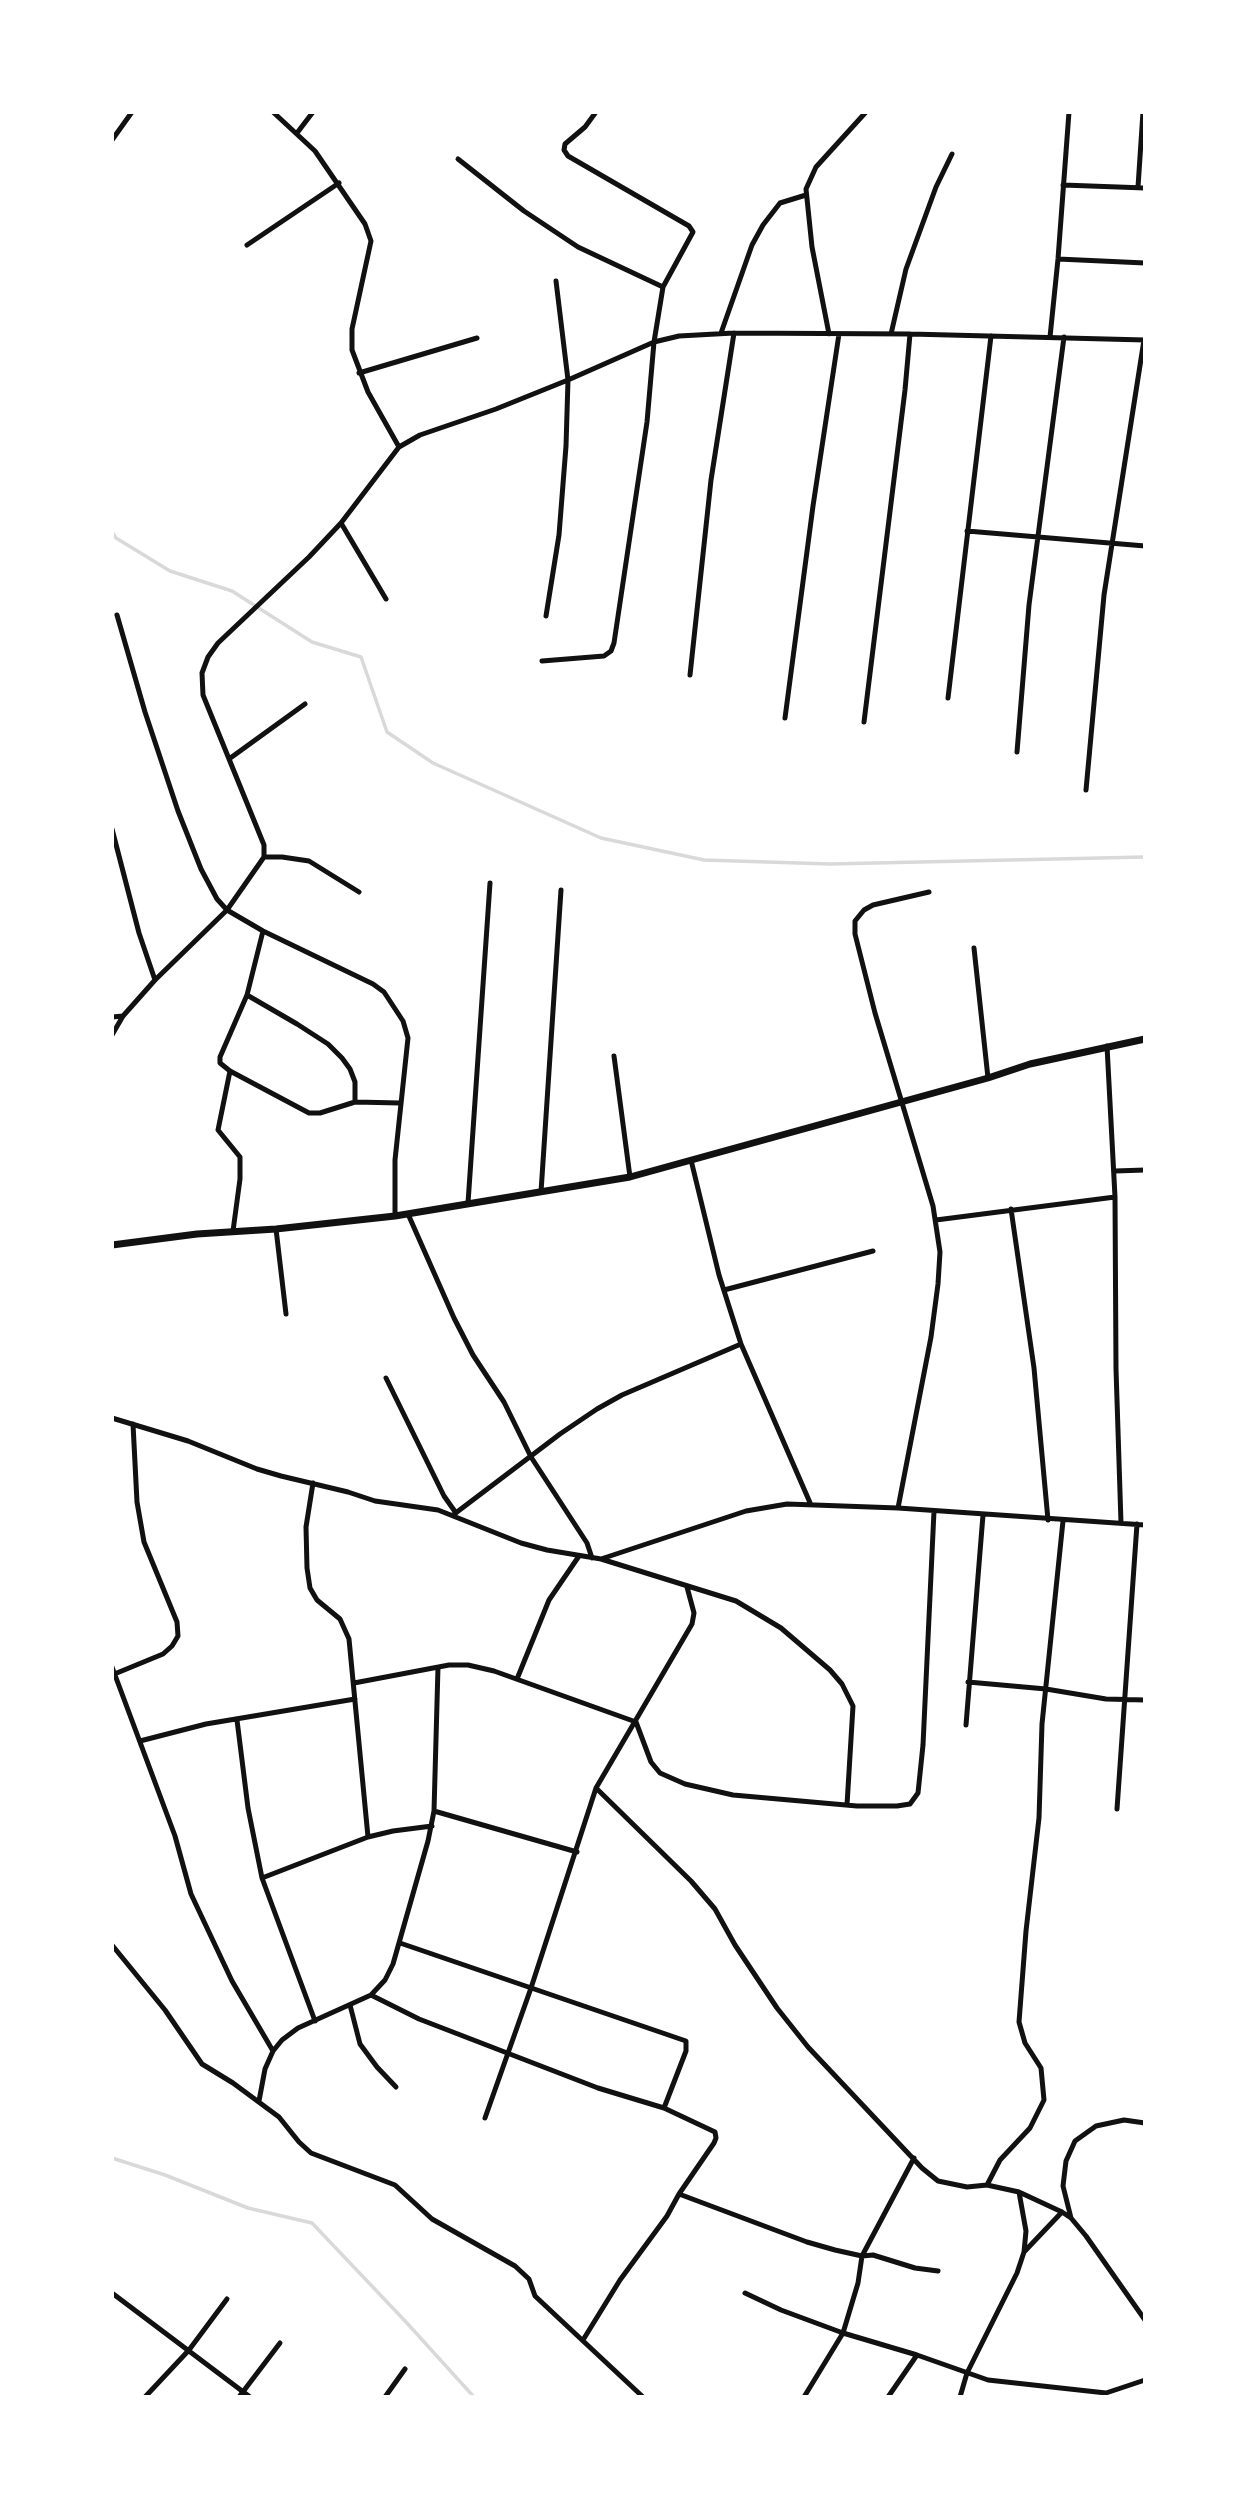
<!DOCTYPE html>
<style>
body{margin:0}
#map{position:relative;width:1257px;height:2509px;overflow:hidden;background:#fff;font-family:"Fira Sans",sans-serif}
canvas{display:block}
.frame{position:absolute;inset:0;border:114px solid #fff;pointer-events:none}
</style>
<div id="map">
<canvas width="1257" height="2509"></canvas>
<div class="frame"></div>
</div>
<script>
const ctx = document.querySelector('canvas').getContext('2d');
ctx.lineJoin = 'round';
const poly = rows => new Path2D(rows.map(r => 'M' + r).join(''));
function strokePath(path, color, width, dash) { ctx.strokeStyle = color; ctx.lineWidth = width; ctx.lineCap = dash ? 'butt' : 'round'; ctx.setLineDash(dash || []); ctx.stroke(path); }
const stream = poly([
 [112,532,116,538,170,571,232,591,312,642,361,657,387,732,433,763,601,838,704,860,830,864,1145,857],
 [112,2158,165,2175,248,2208,312,2223,406,2322,474,2397]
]);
const minor = poly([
 [273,112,315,151,365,224,371,241,352,329,352,350,368,392,399,447],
 [297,133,313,112],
 [112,140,132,112],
 [458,159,524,211,578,247,663,287],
 [1063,185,1145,188],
 [1138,187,1143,112],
 [247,245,339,183],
 [1058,259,1145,263],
 [721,333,752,245,763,225,780,203,806,195],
 [829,334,812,247,806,189,816,167,866,112],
 [891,334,906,269,936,187,952,154],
 [1050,337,1058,259,1069,112],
 [359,373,477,338],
 [341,523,386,599],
 [967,531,1145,546],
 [117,615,145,712,178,811,201,869,217,899,227,910,263,931,373,984,384,992,403,1021,408,1038,395,1160,395,1216],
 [546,616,559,535,566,446,568,380,556,281],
 [542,661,604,656,611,651,614,643,647,422,654,342,663,287,693,232,689,226,568,156,564,150,565,144,585,127,596,112],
 [690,675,711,480,734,333],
 [948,698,991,336],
 [785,718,813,506,839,334],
 [864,722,905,390,910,334],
 [1017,752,1029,605,1064,337],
 [229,759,305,704],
 [1086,790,1104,595,1144,340],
 [112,829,139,933,155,980],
 [264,857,282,857,309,861,359,892],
 [263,931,247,995,220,1057,220,1063,230,1071,309,1113,320,1113,355,1102,400,1103],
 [974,948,988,1078],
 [247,995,297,1024,328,1044,342,1058,350,1069,355,1082,355,1102],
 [112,1017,123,1016],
 [112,1035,123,1016,155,980,227,910,264,857,264,845,203,695,202,673,208,657,218,643,309,557,341,523,399,447,420,435,496,409,568,380,654,342,679,336,734,333,910,334,1145,340],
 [1107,1046,1115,1197,1116,1369,1121,1523],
 [614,1056,630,1177],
 [230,1071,218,1130,240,1157,240,1179,233,1231],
 [691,1160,719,1275,741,1344,811,1505],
 [1115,1171,1145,1170],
 [541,1192,561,890],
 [468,1203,490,883],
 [1011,1209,1034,1368,1048,1520],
 [408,1214,454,1318,473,1355,504,1402,531,1457,587,1543,592,1558],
 [936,1220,1115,1197],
 [276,1229,286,1314],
 [724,1290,873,1251],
 [386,1378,444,1496,456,1513],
 [112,1418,188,1441,257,1469,281,1476,348,1492,375,1501,438,1510,521,1543,547,1550,601,1559,746,1511,787,1504,898,1508,1145,1525],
 [313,1483,306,1527,307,1568,310,1588,317,1600,340,1619,349,1639,368,1837],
 [898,1508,931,1337,938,1284,940,1252,933,1206,875,1013,855,934,855,921,864,910,873,905,929,892],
 [453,1515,560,1434,597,1409,622,1395,741,1344],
 [601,1559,736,1601,781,1628,830,1670,842,1684,853,1706,847,1805],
 [112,1667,175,1836,191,1894,232,1981,273,2051],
 [112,1675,163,1654,172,1646,178,1636,177,1622,144,1542,137,1502,133,1424],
 [517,1679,549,1600,579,1556],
 [968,1682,1046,1689,1106,1699,1145,1700],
 [354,1683,449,1665,468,1665,494,1671,636,1722,651,1762,660,1773,685,1784,733,1795,857,1806,897,1806,910,1804,918,1793,923,1745,934,1511],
 [237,1720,248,1808,262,1878,315,2021],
 [966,1725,983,1515],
 [140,1741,206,1724,355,1699],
 [596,1788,691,1881,715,1909,735,1945,777,2008,808,2047,922,2168,938,2181,967,2187,987,2185,1019,2192,1062,2212,1071,2218,1086,2236,1145,2320],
 [1117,1809,1137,1524],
 [434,1811,577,1852],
 [262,1878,368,1837,393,1831,432,1826],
 [400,1943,686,2041,686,2051,664,2108],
 [112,1945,165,2010,202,2064,233,2083,279,2117,299,2142,311,2153,395,2185,432,2219,515,2266,529,2279,535,2296,643,2397],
 [371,1995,419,2019,598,2088,664,2108,715,2132,716,2138,714,2143,679,2194,667,2216,620,2280,583,2340],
 [350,2005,360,2044,377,2067,396,2087],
 [259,2101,265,2069,273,2051,282,2040,298,2028,371,1995,385,1980,393,1964,428,1841,434,1811,438,1667],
 [485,2118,531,1988,596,1788,692,1624,694,1613,687,1587],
 [987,2185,1000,2160,1030,2128,1044,2100,1041,2068,1025,2043,1019,2022,1026,1931,1039,1818,1042,1724,1063,1521],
 [679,2194,807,2242,835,2250,862,2256,873,2255,915,2268,938,2271],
 [1071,2218,1063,2186,1066,2161,1075,2141,1096,2126,1124,2120,1145,2123],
 [1024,2252,1062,2212],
 [112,2293,250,2397],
 [745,2293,781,2310,843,2333,917,2355,988,2380,1106,2393,1145,2380],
 [145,2397,189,2350,227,2299],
 [239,2397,280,2343],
 [385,2397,405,2369],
 [804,2397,843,2333,858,2283,862,2256,914,2158],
 [888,2397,917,2355],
 [960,2397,967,2373,1017,2273,1024,2252,1026,2231,1019,2192]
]);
const tertiary = poly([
 [112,1245,197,1234,276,1229,395,1216,630,1177,988,1078,1030,1064,1145,1039]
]);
strokePath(stream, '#d9d9d9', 3.5);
strokePath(minor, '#111', 5);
strokePath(tertiary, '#111', 7);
</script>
